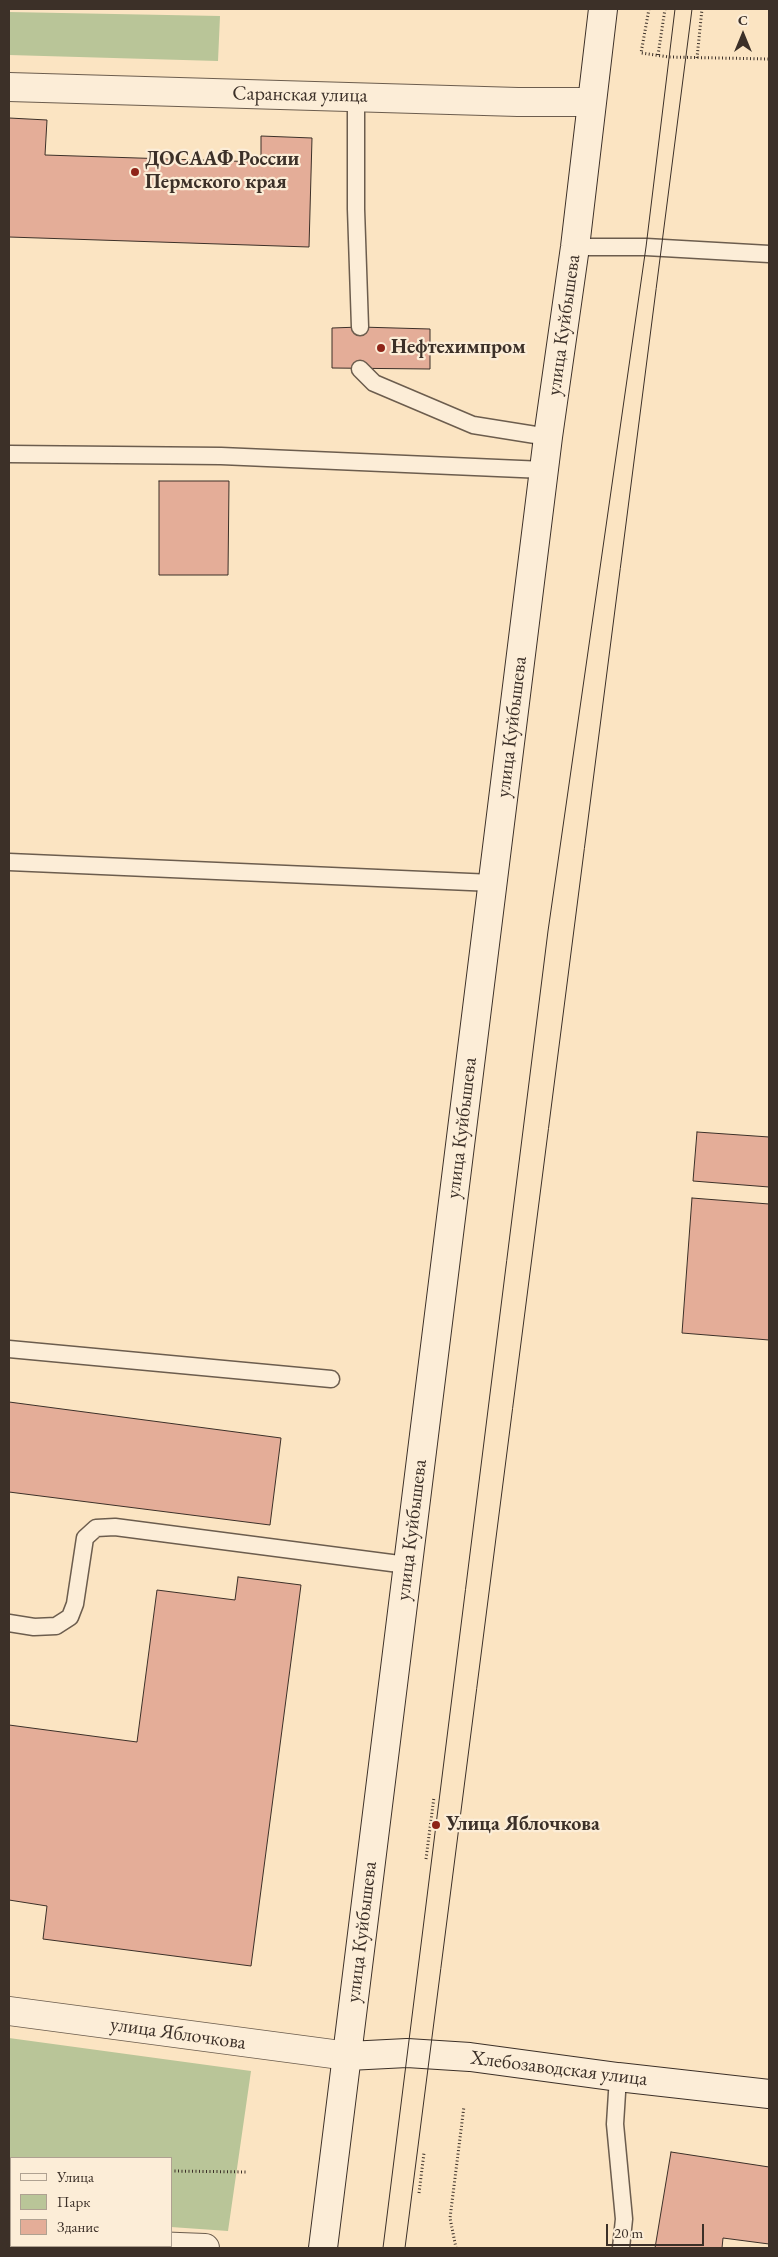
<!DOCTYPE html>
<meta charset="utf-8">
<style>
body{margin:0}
#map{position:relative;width:778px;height:2257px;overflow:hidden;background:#fbe4c2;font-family:"EB Garamond",serif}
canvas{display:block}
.frame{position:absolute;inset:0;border:10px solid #3c3028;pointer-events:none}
.legend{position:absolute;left:10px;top:2157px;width:162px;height:90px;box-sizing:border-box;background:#fcedd7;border:1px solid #afa191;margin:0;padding:6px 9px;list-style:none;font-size:15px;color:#3c3028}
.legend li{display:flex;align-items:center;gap:10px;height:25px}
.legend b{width:25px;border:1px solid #afa191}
.north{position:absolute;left:718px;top:10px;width:50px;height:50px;-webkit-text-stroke:4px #fcedd7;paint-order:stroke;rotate:0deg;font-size:14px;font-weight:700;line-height:20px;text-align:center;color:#3c3028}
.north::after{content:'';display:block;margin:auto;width:18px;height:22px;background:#3c3028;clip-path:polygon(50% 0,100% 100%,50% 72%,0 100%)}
.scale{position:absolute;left:606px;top:2224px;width:98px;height:22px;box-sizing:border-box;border:2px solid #3c3028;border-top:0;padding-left:6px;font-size:15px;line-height:18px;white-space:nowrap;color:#3c3028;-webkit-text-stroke:4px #fcedd7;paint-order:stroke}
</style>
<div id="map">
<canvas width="778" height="2257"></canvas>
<div class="frame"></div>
<ul class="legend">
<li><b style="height:6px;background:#fcedd7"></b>Улица</li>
<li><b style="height:14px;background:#b9c598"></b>Парк</li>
<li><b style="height:14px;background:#e4ad98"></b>Здание</li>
</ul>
<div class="north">С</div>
<div class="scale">20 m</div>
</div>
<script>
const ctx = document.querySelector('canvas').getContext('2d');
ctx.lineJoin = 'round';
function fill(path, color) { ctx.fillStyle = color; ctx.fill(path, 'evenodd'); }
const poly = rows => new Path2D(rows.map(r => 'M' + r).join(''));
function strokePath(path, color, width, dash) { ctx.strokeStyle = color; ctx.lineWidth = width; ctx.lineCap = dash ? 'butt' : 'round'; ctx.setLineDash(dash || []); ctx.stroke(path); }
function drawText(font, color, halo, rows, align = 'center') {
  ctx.font = font + ' "EB Garamond",serif'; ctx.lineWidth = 4.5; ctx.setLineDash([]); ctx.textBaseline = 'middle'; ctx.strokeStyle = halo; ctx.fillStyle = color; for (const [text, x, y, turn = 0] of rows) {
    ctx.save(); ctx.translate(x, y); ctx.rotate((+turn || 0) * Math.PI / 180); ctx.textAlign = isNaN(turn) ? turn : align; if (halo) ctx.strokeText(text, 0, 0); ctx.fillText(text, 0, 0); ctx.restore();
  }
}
const green = poly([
 [9,12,220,16,218,61,9,55],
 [9,2038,251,2071,228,2231,171,2227,171,2158,11,2158,11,2217,9,2217]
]);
const building = poly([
 [9,118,47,120,45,155,261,162,261,136,312,138,309,247,9,237,9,118],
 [360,327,430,329,430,369,332,368,332,328,360,327],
 [159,481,229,481,228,575,159,575,159,481],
 [697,1132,769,1137,769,1187,693,1181,697,1132],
 [692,1198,769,1204,769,1340,682,1333,692,1198],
 [9,1402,281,1438,270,1525,9,1492,9,1402],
 [238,1577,301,1585,251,1966,43,1939,47,1906,9,1900,9,1725,137,1742,157,1590,235,1600,238,1577],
 [671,2152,769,2167,769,2244,723,2238,722,2248,655,2248,671,2152]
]);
const path = poly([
 [649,9,641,53,669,57,769,59],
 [658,55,665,9],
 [697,58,702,9],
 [426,1859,434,1797],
 [9,2162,11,2162],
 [171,2171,248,2172],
 [419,2193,424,2153],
 [456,2248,450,2218,464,2106]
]);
const service = poly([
 [356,96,356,209,360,327],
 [575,247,646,247,769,254],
 [360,369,374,383,473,425,548,437],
 [9,454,221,456,544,470],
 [9,862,493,883],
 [9,1349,331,1379],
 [9,1623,34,1627,56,1626,70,1617,75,1604,85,1538,96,1528,115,1527,407,1565],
 [618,2077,615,2124,624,2219,621,2248]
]);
const minor = poly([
 [9,87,518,102,591,102],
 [9,2239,11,2239],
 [154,2246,205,2248]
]);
const tertiary = poly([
 [9,2011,348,2056]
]);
const secondary = poly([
 [348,2056,407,2053,470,2057,618,2077,769,2094],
 [323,2248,548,437,575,247,603,9]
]);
const tram = poly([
 [383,2248,548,931,646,247,675,9],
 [405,2248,692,9]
]);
const markers = [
 [135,172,5,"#8f2418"],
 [381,348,5,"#8f2418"],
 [436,1825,5,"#8f2418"]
];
const streetNames = [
 ["Саранская улица",300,95,1],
 ["улица Куйбышева",564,325,-82],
 ["улица Куйбышева",512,727,-83],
 ["улица Куйбышева",462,1128,-83],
 ["улица Куйбышева",412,1530,-83],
 ["улица Куйбышева",362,1932,-83],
 ["улица Яблочкова",178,2034,8],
 ["Хлебозаводская улица",559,2069,7]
];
const poiNames = [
 ["ДОСААФ России",145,160],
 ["Пермского края",145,183],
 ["Нефтехимпром",391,348],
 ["Улица Яблочкова",446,1825]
];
fill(green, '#b9c598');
fill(building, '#e4ad98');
strokePath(building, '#3c3028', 1);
strokePath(service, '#6c5d4e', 19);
strokePath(minor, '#6c5d4e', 30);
strokePath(tertiary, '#6c5d4e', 30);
strokePath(secondary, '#3c3028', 30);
strokePath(path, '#3c3028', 3, [1, 2.5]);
strokePath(service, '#fcedd7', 16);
strokePath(minor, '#fcedd7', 28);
strokePath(tertiary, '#fcedd7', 28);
strokePath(secondary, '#fcedd7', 28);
strokePath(tram, '#3c3028', 1);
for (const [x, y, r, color] of markers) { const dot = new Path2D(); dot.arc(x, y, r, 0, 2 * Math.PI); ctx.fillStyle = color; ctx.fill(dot); strokePath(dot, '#fcedd7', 2); }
drawText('20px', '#3c3028', '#fcedd7', streetNames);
drawText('bold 20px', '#3c3028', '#fcedd7', poiNames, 'left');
</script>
